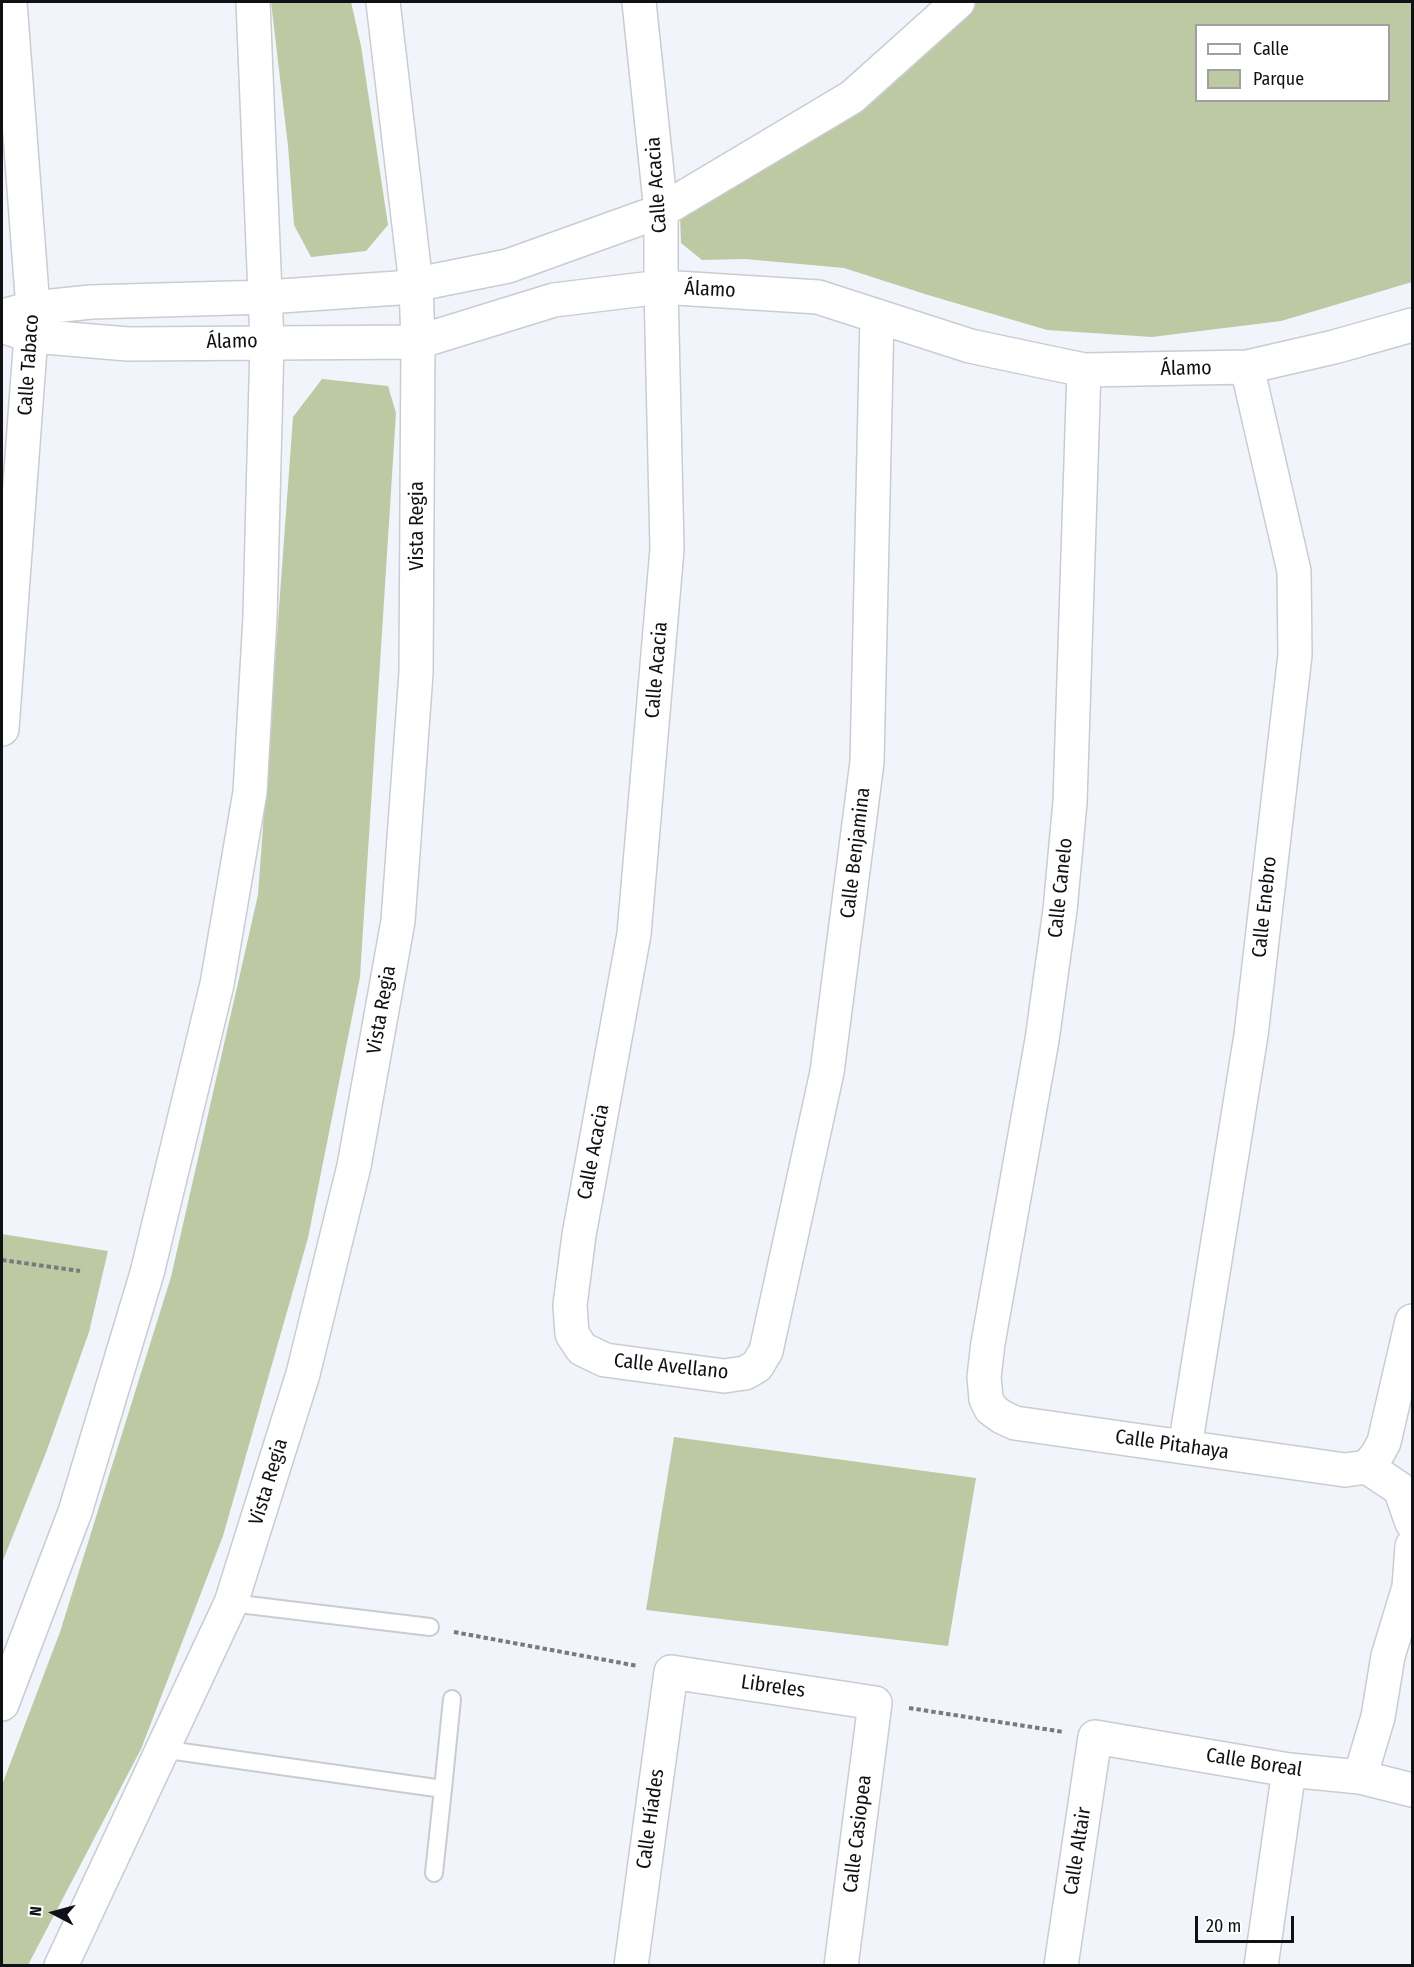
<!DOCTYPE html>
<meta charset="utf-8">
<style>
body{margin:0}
#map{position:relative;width:1414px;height:1967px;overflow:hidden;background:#f1f4fb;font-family:"Fira Sans Condensed",sans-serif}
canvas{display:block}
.frame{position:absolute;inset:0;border:3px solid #101114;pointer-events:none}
.legend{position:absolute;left:1195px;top:24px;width:195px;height:78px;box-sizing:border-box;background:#fff;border:2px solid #9fa0a1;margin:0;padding:8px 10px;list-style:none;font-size:18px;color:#101114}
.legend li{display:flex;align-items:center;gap:12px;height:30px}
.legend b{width:30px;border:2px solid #9fa0a1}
.north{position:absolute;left:24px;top:1883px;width:60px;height:60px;-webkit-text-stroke:4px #fff;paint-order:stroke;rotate:276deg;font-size:16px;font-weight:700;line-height:24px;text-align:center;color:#101114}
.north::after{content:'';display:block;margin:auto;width:21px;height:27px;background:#101114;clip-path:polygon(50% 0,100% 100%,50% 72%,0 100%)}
.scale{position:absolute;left:1195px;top:1916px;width:99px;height:27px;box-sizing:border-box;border:3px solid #101114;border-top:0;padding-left:8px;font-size:18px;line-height:21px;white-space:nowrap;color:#101114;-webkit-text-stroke:4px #fff;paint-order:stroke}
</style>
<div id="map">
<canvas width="1414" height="1967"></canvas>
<div class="frame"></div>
<ul class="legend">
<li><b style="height:8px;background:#fff"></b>Calle</li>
<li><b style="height:16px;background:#bdc9a3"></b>Parque</li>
</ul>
<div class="north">N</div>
<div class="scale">20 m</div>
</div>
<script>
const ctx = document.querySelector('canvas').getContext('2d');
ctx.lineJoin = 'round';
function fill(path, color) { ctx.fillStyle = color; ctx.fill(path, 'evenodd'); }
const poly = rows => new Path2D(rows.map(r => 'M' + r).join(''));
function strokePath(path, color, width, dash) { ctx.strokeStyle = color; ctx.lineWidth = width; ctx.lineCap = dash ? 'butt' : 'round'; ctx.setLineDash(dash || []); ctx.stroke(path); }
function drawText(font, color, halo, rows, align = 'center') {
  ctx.font = font + ' "Fira Sans Condensed",sans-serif'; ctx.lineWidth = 4.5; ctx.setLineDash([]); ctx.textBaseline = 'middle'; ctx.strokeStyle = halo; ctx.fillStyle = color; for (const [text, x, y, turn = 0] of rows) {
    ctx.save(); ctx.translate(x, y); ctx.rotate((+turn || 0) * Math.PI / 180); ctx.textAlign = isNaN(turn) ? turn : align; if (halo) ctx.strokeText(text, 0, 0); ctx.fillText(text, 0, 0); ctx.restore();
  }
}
const green = poly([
 [271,2,351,2,361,46,388,225,366,251,311,257,294,225,288,146],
 [977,2,1412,2,1412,282,1281,321,1152,337,1047,330,928,295,844,268,745,259,702,260,681,243,680,216,964,16],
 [1196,26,1388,26,1388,100,1196,100],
 [322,379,388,386,396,413,360,977,308,1238,223,1536,141,1749,28,1965,2,1965,2,1785,60,1632,171,1277,258,895,293,417],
 [2,1234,108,1251,89,1332,47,1450,2,1563],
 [674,1437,976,1478,948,1646,646,1610]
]);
const path = poly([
 [2,1260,80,1271],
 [454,1632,638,1666],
 [909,1708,1064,1732]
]);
const service = poly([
 [231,1603,430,1627],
 [161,1749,443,1789,452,1699],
 [434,1873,443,1789]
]);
const minor = poly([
 [639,2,661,211,661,287,667,549,634,934,579,1235,570,1305,572,1334,582,1349,605,1360,724,1376,745,1373,757,1366,766,1351,827,1072,867,762,877,317],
 [2,316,33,308,91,302,266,297,398,288,508,266,661,211,852,97,958,2],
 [2,326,32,336,128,344,418,342,554,300,661,287,818,297,970,346,1084,370,1247,367,1334,347,1412,325],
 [1084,370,1070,802,1060,910,1042,1040,988,1343,984,1377,986,1399,991,1409,1002,1417,1015,1423,1345,1470,1367,1467],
 [2,729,33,308,10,2],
 [1185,1447,1251,1035,1295,655,1294,571,1247,367],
 [1367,1467,1377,1455,1384,1442,1412,1321],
 [1367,1467,1400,1489,1412,1523],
 [2,1704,75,1512,147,1273,217,984,250,792,260,617,267,342,253,2],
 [1360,1777,1378,1717,1388,1656,1409,1587,1412,1546],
 [61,1966,231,1603,303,1374,354,1166,398,921,416,673,418,342,416,285,383,2],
 [631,1966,671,1672,875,1703,841,1966],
 [1061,1966,1095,1737,1289,1770,1360,1777,1412,1790],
 [1261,1966,1289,1770]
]);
const streetNames = [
 ["Calle Acacia",657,185,-94],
 ["Álamo",710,290,3],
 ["Álamo",232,342,-1],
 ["Calle Tabaco",29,365,-86],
 ["Álamo",1186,369,-1],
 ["Vista Regia",417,526,-90],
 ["Calle Acacia",657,670,-85],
 ["Calle Benjamina",856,853,-83],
 ["Calle Canelo",1061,888,-84],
 ["Calle Enebro",1265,907,-84],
 ["Vista Regia",382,1010,-80],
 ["Calle Acacia",594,1152,-79],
 ["Calle Avellano",671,1367,6],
 ["Calle Pitahaya",1172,1445,8],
 ["Vista Regia",269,1482,-73],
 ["Libreles",773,1687,8],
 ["Calle Boreal",1254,1763,9],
 ["Calle Híades",651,1819,-82],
 ["Calle Casiopea",858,1834,-83],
 ["Calle Altair",1078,1851,-81]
];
fill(green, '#bdc9a3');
strokePath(service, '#c9ccd2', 20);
strokePath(minor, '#c9ccd2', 36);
strokePath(path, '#787a7f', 4, [4.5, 3]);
strokePath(service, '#fff', 16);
strokePath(minor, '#fff', 33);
drawText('20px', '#101114', '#fff', streetNames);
</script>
